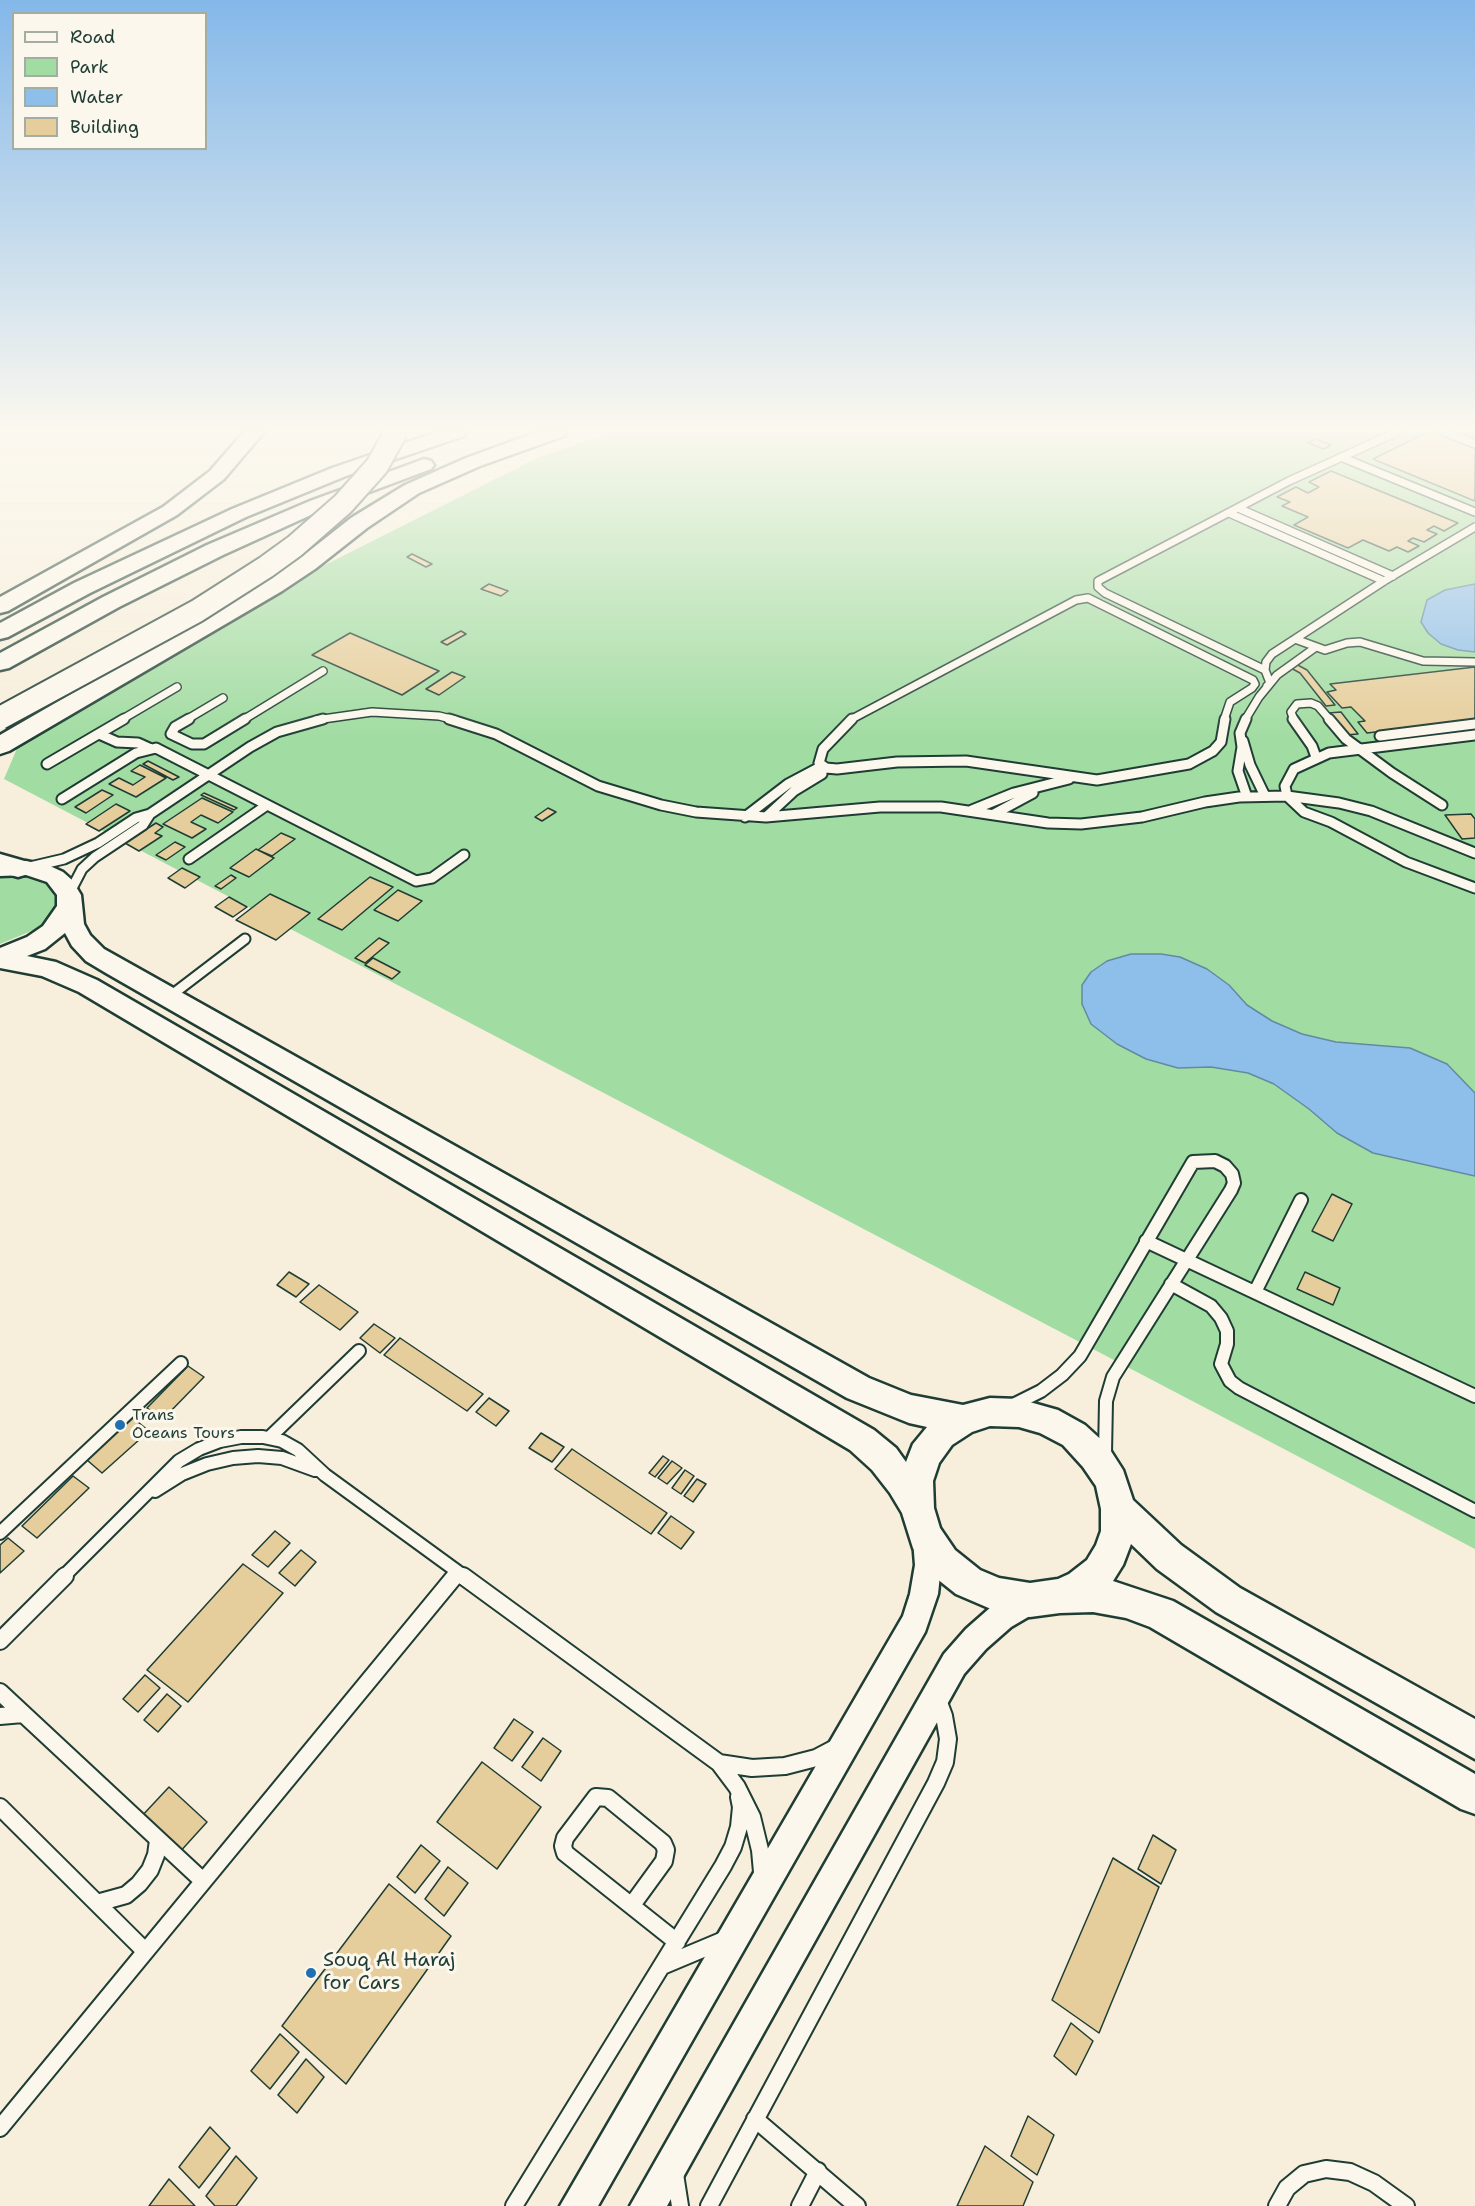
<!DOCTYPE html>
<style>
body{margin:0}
#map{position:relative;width:1475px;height:2206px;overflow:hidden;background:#f7efdc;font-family:"Shantell Sans",sans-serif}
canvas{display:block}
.legend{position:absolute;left:12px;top:12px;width:195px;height:138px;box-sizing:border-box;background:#fbf7ec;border:2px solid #a3ada2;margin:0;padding:8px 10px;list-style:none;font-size:18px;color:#1f3d34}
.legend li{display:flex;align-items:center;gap:12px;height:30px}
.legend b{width:30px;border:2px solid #a3ada2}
</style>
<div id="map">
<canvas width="1475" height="2206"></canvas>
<ul class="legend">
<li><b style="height:8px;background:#fbf7ec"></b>Road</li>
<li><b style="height:16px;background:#a1dca2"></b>Park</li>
<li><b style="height:16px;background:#8ebfea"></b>Water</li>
<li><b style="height:16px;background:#e6ce9c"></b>Building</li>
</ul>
</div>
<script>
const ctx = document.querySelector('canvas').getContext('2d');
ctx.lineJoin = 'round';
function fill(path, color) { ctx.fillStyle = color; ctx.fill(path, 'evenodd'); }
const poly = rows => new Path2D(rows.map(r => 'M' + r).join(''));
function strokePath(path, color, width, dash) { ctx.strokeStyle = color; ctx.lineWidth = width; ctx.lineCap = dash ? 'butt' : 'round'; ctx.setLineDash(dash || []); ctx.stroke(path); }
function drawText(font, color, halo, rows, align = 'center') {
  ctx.font = font + ' "Shantell Sans",sans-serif'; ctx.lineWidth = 6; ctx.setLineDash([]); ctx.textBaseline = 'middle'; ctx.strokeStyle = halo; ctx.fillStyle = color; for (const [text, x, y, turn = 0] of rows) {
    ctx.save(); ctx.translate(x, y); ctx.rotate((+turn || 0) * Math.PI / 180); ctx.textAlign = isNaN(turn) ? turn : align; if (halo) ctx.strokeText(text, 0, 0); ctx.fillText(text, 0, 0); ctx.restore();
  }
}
const green = poly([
 [613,432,1475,432,1475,1549,4,779,18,746,313,571,539,457],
 [31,871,59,889,57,908,48,919,36,929,0,944,0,872]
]);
const water = poly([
 [1475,584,1475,652,1458,650,1441,644,1428,633,1421,622,1427,600,1445,590,1475,584],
 [1131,954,1161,954,1180,957,1207,969,1229,985,1247,1005,1272,1021,1302,1034,1336,1042,1410,1048,1447,1064,1475,1093,1475,1176,1373,1153,1337,1133,1309,1109,1274,1084,1248,1073,1211,1067,1178,1068,1146,1059,1117,1044,1091,1024,1082,1004,1082,985,1091,972,1107,961,1131,954]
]);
const building = poly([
 [1428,432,1439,432,1475,446,1475,501,1373,459,1428,432],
 [1315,439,1331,445,1324,449,1308,443,1315,439],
 [1331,471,1458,523,1444,531,1434,526,1427,530,1437,534,1424,542,1413,538,1408,541,1419,546,1408,552,1397,547,1389,551,1363,540,1348,548,1294,525,1308,517,1282,506,1290,502,1277,497,1296,487,1308,493,1319,487,1309,482,1331,471],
 [412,554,432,564,426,567,407,557,412,554],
 [489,584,508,591,501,596,481,589,489,584],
 [461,631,466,634,447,645,441,642,461,631],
 [350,633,439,671,402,695,312,655,350,633],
 [1294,663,1307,670,1335,705,1326,706,1300,673,1289,667,1294,663],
 [1475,667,1475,720,1367,733,1358,722,1365,721,1351,707,1342,708,1327,692,1336,690,1330,684,1475,667],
 [452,672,465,677,439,695,426,689,452,672],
 [1341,712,1358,734,1345,735,1328,713,1341,712],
 [148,761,179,777,173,780,143,764,148,761],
 [140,765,166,778,136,797,109,784,119,778,133,785,145,777,131,771,140,765],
 [102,790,113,795,86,813,75,807,102,790],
 [204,793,237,808,234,810,201,795,204,793],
 [202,798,233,812,218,823,201,815,191,822,206,829,192,838,163,824,202,798],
 [116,804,130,811,99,831,86,824,116,804],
 [548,808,556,812,542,821,535,817,548,808],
 [1471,814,1475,819,1475,838,1462,839,1445,815,1471,814],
 [156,823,163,827,155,833,162,836,139,851,125,843,156,823],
 [281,833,295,839,272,856,258,850,281,833],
 [175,842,185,847,166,860,156,855,175,842],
 [256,849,274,858,249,877,230,868,256,849],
 [182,868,200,877,185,888,168,878,182,868],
 [231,875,236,878,221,889,215,886,231,875],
 [370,877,393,887,342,930,318,919,370,877],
 [398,890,422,901,398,921,374,910,398,890],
 [270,894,310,913,276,940,236,920,270,894],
 [229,897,247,907,233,917,215,907,229,897],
 [379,938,389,943,365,963,355,958,379,938],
 [373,958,400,972,392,979,365,965,373,958],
 [1332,1194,1352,1204,1333,1241,1312,1231,1332,1194],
 [289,1272,309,1284,296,1297,277,1285,289,1272],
 [1305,1272,1340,1288,1333,1305,1297,1289,1305,1272],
 [319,1285,358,1312,340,1330,300,1302,319,1285],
 [374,1324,395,1338,380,1353,360,1338,374,1324],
 [400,1338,483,1394,467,1411,384,1355,400,1338],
 [188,1366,204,1377,163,1419,147,1408,188,1366],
 [489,1398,509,1411,496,1426,476,1412,489,1398],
 [133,1418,149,1431,102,1473,87,1460,133,1418],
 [541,1433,564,1447,552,1462,529,1448,541,1433],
 [572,1449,667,1513,651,1534,555,1469,572,1449],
 [663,1456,669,1460,655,1477,649,1473,663,1456],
 [672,1461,682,1468,667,1484,658,1478,672,1461],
 [685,1470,694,1476,681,1494,672,1488,685,1470],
 [73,1476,89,1488,37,1538,22,1526,73,1476],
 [697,1479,706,1484,693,1502,684,1496,697,1479],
 [671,1516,694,1532,681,1549,658,1533,671,1516],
 [275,1531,290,1543,268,1567,252,1555,275,1531],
 [8,1538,24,1551,0,1573,0,1545,8,1538],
 [301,1550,316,1562,295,1586,279,1573,301,1550],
 [243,1564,283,1593,188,1702,147,1670,243,1564],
 [145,1675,160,1688,138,1712,123,1699,145,1675],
 [167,1694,181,1706,158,1732,144,1720,167,1694],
 [514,1719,533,1732,512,1761,494,1748,514,1719],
 [543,1738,561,1751,541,1781,522,1767,543,1738],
 [482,1762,541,1807,497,1869,437,1822,482,1762],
 [169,1787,207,1822,178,1854,140,1818,169,1787],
 [1153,1835,1176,1850,1161,1884,1138,1869,1153,1835],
 [421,1845,440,1861,415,1893,397,1877,421,1845],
 [1113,1858,1159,1887,1099,2033,1052,2000,1113,1858],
 [448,1867,468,1883,444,1916,425,1899,448,1867],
 [389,1884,451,1936,346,2084,282,2026,389,1884],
 [1071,2023,1093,2041,1076,2075,1054,2056,1071,2023],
 [280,2034,299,2052,270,2089,251,2071,280,2034],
 [306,2059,324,2077,297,2113,278,2095,306,2059],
 [1028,2116,1054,2135,1037,2175,1011,2156,1028,2116],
 [210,2127,230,2148,199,2188,179,2167,210,2127],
 [985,2146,1033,2182,1023,2206,957,2206,985,2146],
 [236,2156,257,2178,236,2206,215,2206,206,2196,236,2156],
 [169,2179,195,2206,149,2206,169,2179]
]);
const serviceFar3 = poly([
 [1444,432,1475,444],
 [1341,457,1475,512],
 [1238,508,1393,576],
 [1229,513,1384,581],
 [1295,639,1325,650,1347,643,1360,642,1423,661,1475,662],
 [1265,670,1105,593,1098,587,1098,581,1289,481,1397,432],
 [1267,686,1270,683,1265,670,1266,662,1272,654,1384,581,1475,527],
 [121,720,177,687],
 [186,720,223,698],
 [243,720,323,671],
 [316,720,372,712,439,716,455,720],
 [850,720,1076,600,1088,598,1253,680,1255,684,1252,688,1230,702,1224,720],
 [1245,720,1259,697,1277,675,1316,647],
 [1294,720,1291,712,1297,704,1311,703,1318,706,1330,720]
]);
const serviceFar2 = poly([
 [189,719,175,727,171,734,192,744,204,744,245,719],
 [449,719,496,734,598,786,661,805,696,812,766,817,880,807,941,807,1048,823,1081,824,1142,817,1205,802,1239,797,1287,796,1339,803,1371,811,1475,853],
 [852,719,823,749,819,763,826,768,837,769,897,762,966,761,1097,780,1189,764,1213,751,1221,742,1225,719],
 [1246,719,1240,733,1242,747,1238,771,1247,797],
 [1293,719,1312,746,1316,757],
 [1329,719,1346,739,1392,773,1442,805],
 [99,734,117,742,138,743,149,748],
 [1475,735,1329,753,1294,769,1285,786,1287,796,1304,812,1331,822,1406,862,1475,888],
 [1380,736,1475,724],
 [1243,741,1250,765,1265,796],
 [47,764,124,719],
 [62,799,136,753,156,748,416,881,432,878,464,855],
 [972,810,1014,793,1069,779],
 [994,814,1033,793],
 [745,817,788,784,822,766],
 [766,817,794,791,822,774],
 [189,859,267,805],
 [30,867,64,859,98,843,136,818,150,814,250,747,277,732,323,719],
 [69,894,82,869,95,857,143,825,150,814],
 [169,997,245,939]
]);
const serviceFar1 = poly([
 [1146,1241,1475,1396],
 [1171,1284,1211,1306,1221,1318,1227,1331,1227,1344,1221,1364,1230,1381,1239,1388,1475,1511],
 [1255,1292,1301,1200],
 [1011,1406,1041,1391,1062,1375,1080,1356,1193,1162,1215,1161,1225,1166,1232,1174,1234,1183,1231,1190,1113,1377,1106,1401,1105,1454],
 [269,1438,359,1351],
 [155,1491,182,1474,207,1464,233,1458,258,1456,282,1458,315,1470],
 [0,1533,181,1363],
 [63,1577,179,1461,199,1449,220,1441,241,1437,263,1437,282,1441,298,1450,325,1475,465,1577],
 [454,1577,458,1572]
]);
const service = poly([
 [463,1576,719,1763,737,1787,752,1817,760,1850,762,1872],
 [0,1641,65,1576],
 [0,1692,203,1881],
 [0,1716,23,1714],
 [719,1763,752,1768,785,1766,816,1758,835,1748],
 [0,1807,145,1951],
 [97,1903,126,1895,139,1884,150,1870,156,1855,158,1840],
 [632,1905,664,1861,666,1850,663,1843,608,1798,596,1797,565,1838,563,1846,565,1853,677,1942],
 [662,1966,724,1940],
 [755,2119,857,2206],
 [0,2128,455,1576],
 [675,2174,680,2206],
 [514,2206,723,1866,733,1847,739,1827,741,1807,739,1797],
 [709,2206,936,1783,945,1762,948,1739,944,1716,938,1700],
 [800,2206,818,2171],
 [1277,2206,1287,2188,1304,2174,1326,2169,1350,2172,1374,2183,1406,2206]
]);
const minor = poly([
 [926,1527,935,1531,939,1540,941,1565,938,1594,925,1632,598,2206,560,2206,903,1616,910,1594,915,1565,913,1540,917,1531,926,1527],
 [1030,1587,1040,1590,1044,1600,1040,1610,1011,1627,986,1649,964,1674,667,2206,630,2206,944,1654,966,1629,991,1607,1030,1587]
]);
const tertiary = poly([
 [26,861,50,866,63,872,72,880,81,895,84,924,90,935,104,949,869,1378,911,1395,963,1405,990,1398,1019,1399,1058,1410,1085,1425,1107,1445,1123,1470,1133,1500,1181,1545,1240,1588,1475,1719,1475,1759,1216,1612,1157,1569,1131,1544,1123,1565,1113,1581,1173,1601,1475,1774,1475,1814,1461,1809,1150,1627,1126,1618,1093,1612,1060,1613,1030,1617,998,1612,956,1594,931,1574,913,1548,902,1513,890,1493,872,1470,850,1450,79,992,42,976,0,968,0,948,27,937,43,926,57,906,57,895,47,882,26,875,0,876,0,862,26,861],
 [65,933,72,946,86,961,106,973,847,1398,909,1423,927,1427,913,1444,906,1462,896,1448,874,1430,97,980,56,962,27,956,45,949,65,933],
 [990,1426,1019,1427,1040,1433,1063,1445,1083,1467,1096,1486,1101,1509,1101,1531,1096,1545,1087,1560,1069,1574,1058,1579,1030,1583,999,1578,980,1570,955,1550,940,1528,934,1508,933,1481,939,1463,952,1445,972,1432,990,1426]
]);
const motorway = poly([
 [244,432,264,432,224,479,177,515,8,611,0,613,0,597,163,507,210,471,244,432],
 [437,432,466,432,464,436,346,476,246,517,90,593,8,637,0,639,0,623,74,583,232,509,332,468,437,432],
 [537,432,566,432,564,436,480,466,419,493,367,528,315,569,282,591,9,751,0,754,0,735,266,581,299,559,351,518,405,485,466,458,537,432],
 [424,459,431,461,434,465,431,469,324,509,223,555,119,607,9,668,0,670,0,653,103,597,207,545,310,501,424,459],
 [0,854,28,862,32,868,28,874,18,877,0,872,0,854]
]);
const motorwayBridge = poly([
 [0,718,197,611,266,567,295,546,343,504,377,466,396,432]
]);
const markers = [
 [120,1425,6,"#1f6fb2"],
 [311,1973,6,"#1f6fb2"]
];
const poiNames = [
 ["Trans",132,1416],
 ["Oceans Tours",132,1434]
];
const nearPoinames = [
 ["Souq Al Haraj",323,1961],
 ["for Cars",323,1984]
];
fill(green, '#a1dca2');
fill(water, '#8ebfea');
strokePath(water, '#628ba1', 1.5);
fill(building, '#e6ce9c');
strokePath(building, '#1f3d34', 1.5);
strokePath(serviceFar3, '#1f3d34', 10);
strokePath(serviceFar2, '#1f3d34', 13);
strokePath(serviceFar1, '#1f3d34', 16);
strokePath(service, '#1f3d34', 20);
strokePath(minor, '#1f3d34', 5);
strokePath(tertiary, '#1f3d34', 5);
strokePath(motorway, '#1f3d34', 5);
strokePath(serviceFar3, '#fbf7ec', 7);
strokePath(serviceFar2, '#fbf7ec', 9);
strokePath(serviceFar1, '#fbf7ec', 12);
strokePath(service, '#fbf7ec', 16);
fill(minor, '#fbf7ec');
fill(tertiary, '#fbf7ec');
fill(motorway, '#fbf7ec');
strokePath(motorwayBridge, '#1f3d34', 26, []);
strokePath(motorwayBridge, '#fbf7ec', 22);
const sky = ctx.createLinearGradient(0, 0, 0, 741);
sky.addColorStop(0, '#84b8e9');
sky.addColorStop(0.58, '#fbf8ef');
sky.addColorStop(1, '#fbf8ef00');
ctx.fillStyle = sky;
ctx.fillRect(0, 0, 1475, 741);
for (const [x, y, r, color] of markers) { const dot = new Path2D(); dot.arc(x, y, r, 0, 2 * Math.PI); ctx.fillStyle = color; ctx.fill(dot); strokePath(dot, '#fbf7ec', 2); }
drawText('16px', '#1f3d34', '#fbf7ec', poiNames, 'left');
drawText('20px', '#1f3d34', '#fbf7ec', nearPoinames, 'left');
</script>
